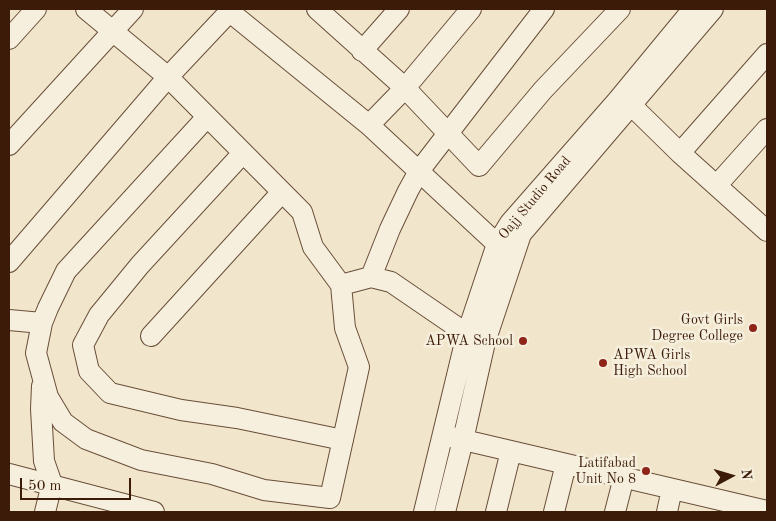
<!DOCTYPE html>
<style>
body{margin:0}
#map{position:relative;width:776px;height:521px;overflow:hidden;background:#f1e6cb;font-family:"Old Standard TT",serif}
canvas{display:block}
.frame{position:absolute;inset:0;border:10px solid #3c1c08;pointer-events:none}
.north{position:absolute;left:706px;top:451px;width:50px;height:50px;-webkit-text-stroke:4px #f6efdd;paint-order:stroke;rotate:84deg;font-size:14px;font-weight:700;line-height:20px;text-align:center;color:#3c1c08}
.north::after{content:'';display:block;margin:auto;width:18px;height:22px;background:#3c1c08;clip-path:polygon(50% 0,100% 100%,50% 72%,0 100%)}
.scale{position:absolute;left:20px;top:478px;width:111px;height:22px;box-sizing:border-box;border:2px solid #3c1c08;border-top:0;padding-left:6px;font-size:15px;line-height:18px;white-space:nowrap;color:#3c1c08;-webkit-text-stroke:4px #f6efdd;paint-order:stroke}
</style>
<div id="map">
<canvas width="776" height="521"></canvas>
<div class="frame"></div>
<div class="north">N</div>
<div class="scale">50 m</div>
</div>
<script>
const ctx = document.querySelector('canvas').getContext('2d');
ctx.lineJoin = 'round';
const poly = rows => new Path2D(rows.map(r => 'M' + r).join(''));
function strokePath(path, color, width, dash) { ctx.strokeStyle = color; ctx.lineWidth = width; ctx.lineCap = dash ? 'butt' : 'round'; ctx.setLineDash(dash || []); ctx.stroke(path); }
function drawText(font, color, halo, rows, align = 'center') {
  ctx.font = font + ' "Old Standard TT",serif'; ctx.lineWidth = 5; ctx.setLineDash([]); ctx.textBaseline = 'middle'; ctx.strokeStyle = halo; ctx.fillStyle = color; for (const [text, x, y, turn = 0] of rows) {
    ctx.save(); ctx.translate(x, y); ctx.rotate((+turn || 0) * Math.PI / 180); ctx.textAlign = isNaN(turn) ? turn : align; if (halo) ctx.strokeText(text, 0, 0); ctx.fillText(text, 0, 0); ctx.restore();
  }
}
const minor = poly([
 [86,9,168,77,302,212,313,247,341,285],
 [317,9,405,88,479,166,543,90,620,9],
 [230,12,369,125,497,244],
 [9,39,36,9],
 [362,51,399,9],
 [632,106,680,153,767,231],
 [207,117,66,271,48,308,42,323,36,353,48,397,63,422,86,439,141,460,212,474,264,490,330,498,359,367,345,328,341,285,371,277,391,282,467,334],
 [369,125,405,88,471,9],
 [9,145,133,9],
 [243,153,140,265,99,315,83,345,89,371,110,393,181,410,237,418,343,440],
 [680,153,767,54],
 [717,185,767,129],
 [9,262,168,77,232,9],
 [371,277,390,229,408,191,419,171,544,9],
 [9,320,42,323],
 [151,336,282,192],
 [42,386,41,409,44,461,52,484,45,512],
 [451,437,767,511],
 [9,474,154,512],
 [424,512,467,334,497,244,510,223,617,101,693,9],
 [445,512,463,440,485,342,521,234,713,9],
 [496,512,511,451],
 [554,512,566,464],
 [615,512,624,477],
 [667,512,672,489]
]);
const markers = [
 [753,328,5,"#8f2418"],
 [523,341,5,"#8f2418"],
 [603,363,5,"#8f2418"],
 [646,471,5,"#8f2418"]
];
const streetNames = [
 ["Oajj Studio Road",535,198,-50]
];
const poiNames = [
 ["Govt Girls",743,320],
 ["Degree College",743,336],
 ["APWA School",513,341],
 ["APWA Girls",613,355,"left"],
 ["High School",613,371,"left"],
 ["Latifabad",636,463],
 ["Unit No 8",636,479]
];
strokePath(minor, '#694e39', 22);
strokePath(minor, '#f6efdd', 20);
for (const [x, y, r, color] of markers) { const dot = new Path2D(); dot.arc(x, y, r, 0, 2 * Math.PI); ctx.fillStyle = color; ctx.fill(dot); strokePath(dot, '#f6efdd', 2); }
drawText('14px', '#3c1c08', '#f6efdd', streetNames);
drawText('14px', '#3c1c08', '#f6efdd', poiNames, 'right');
</script>
